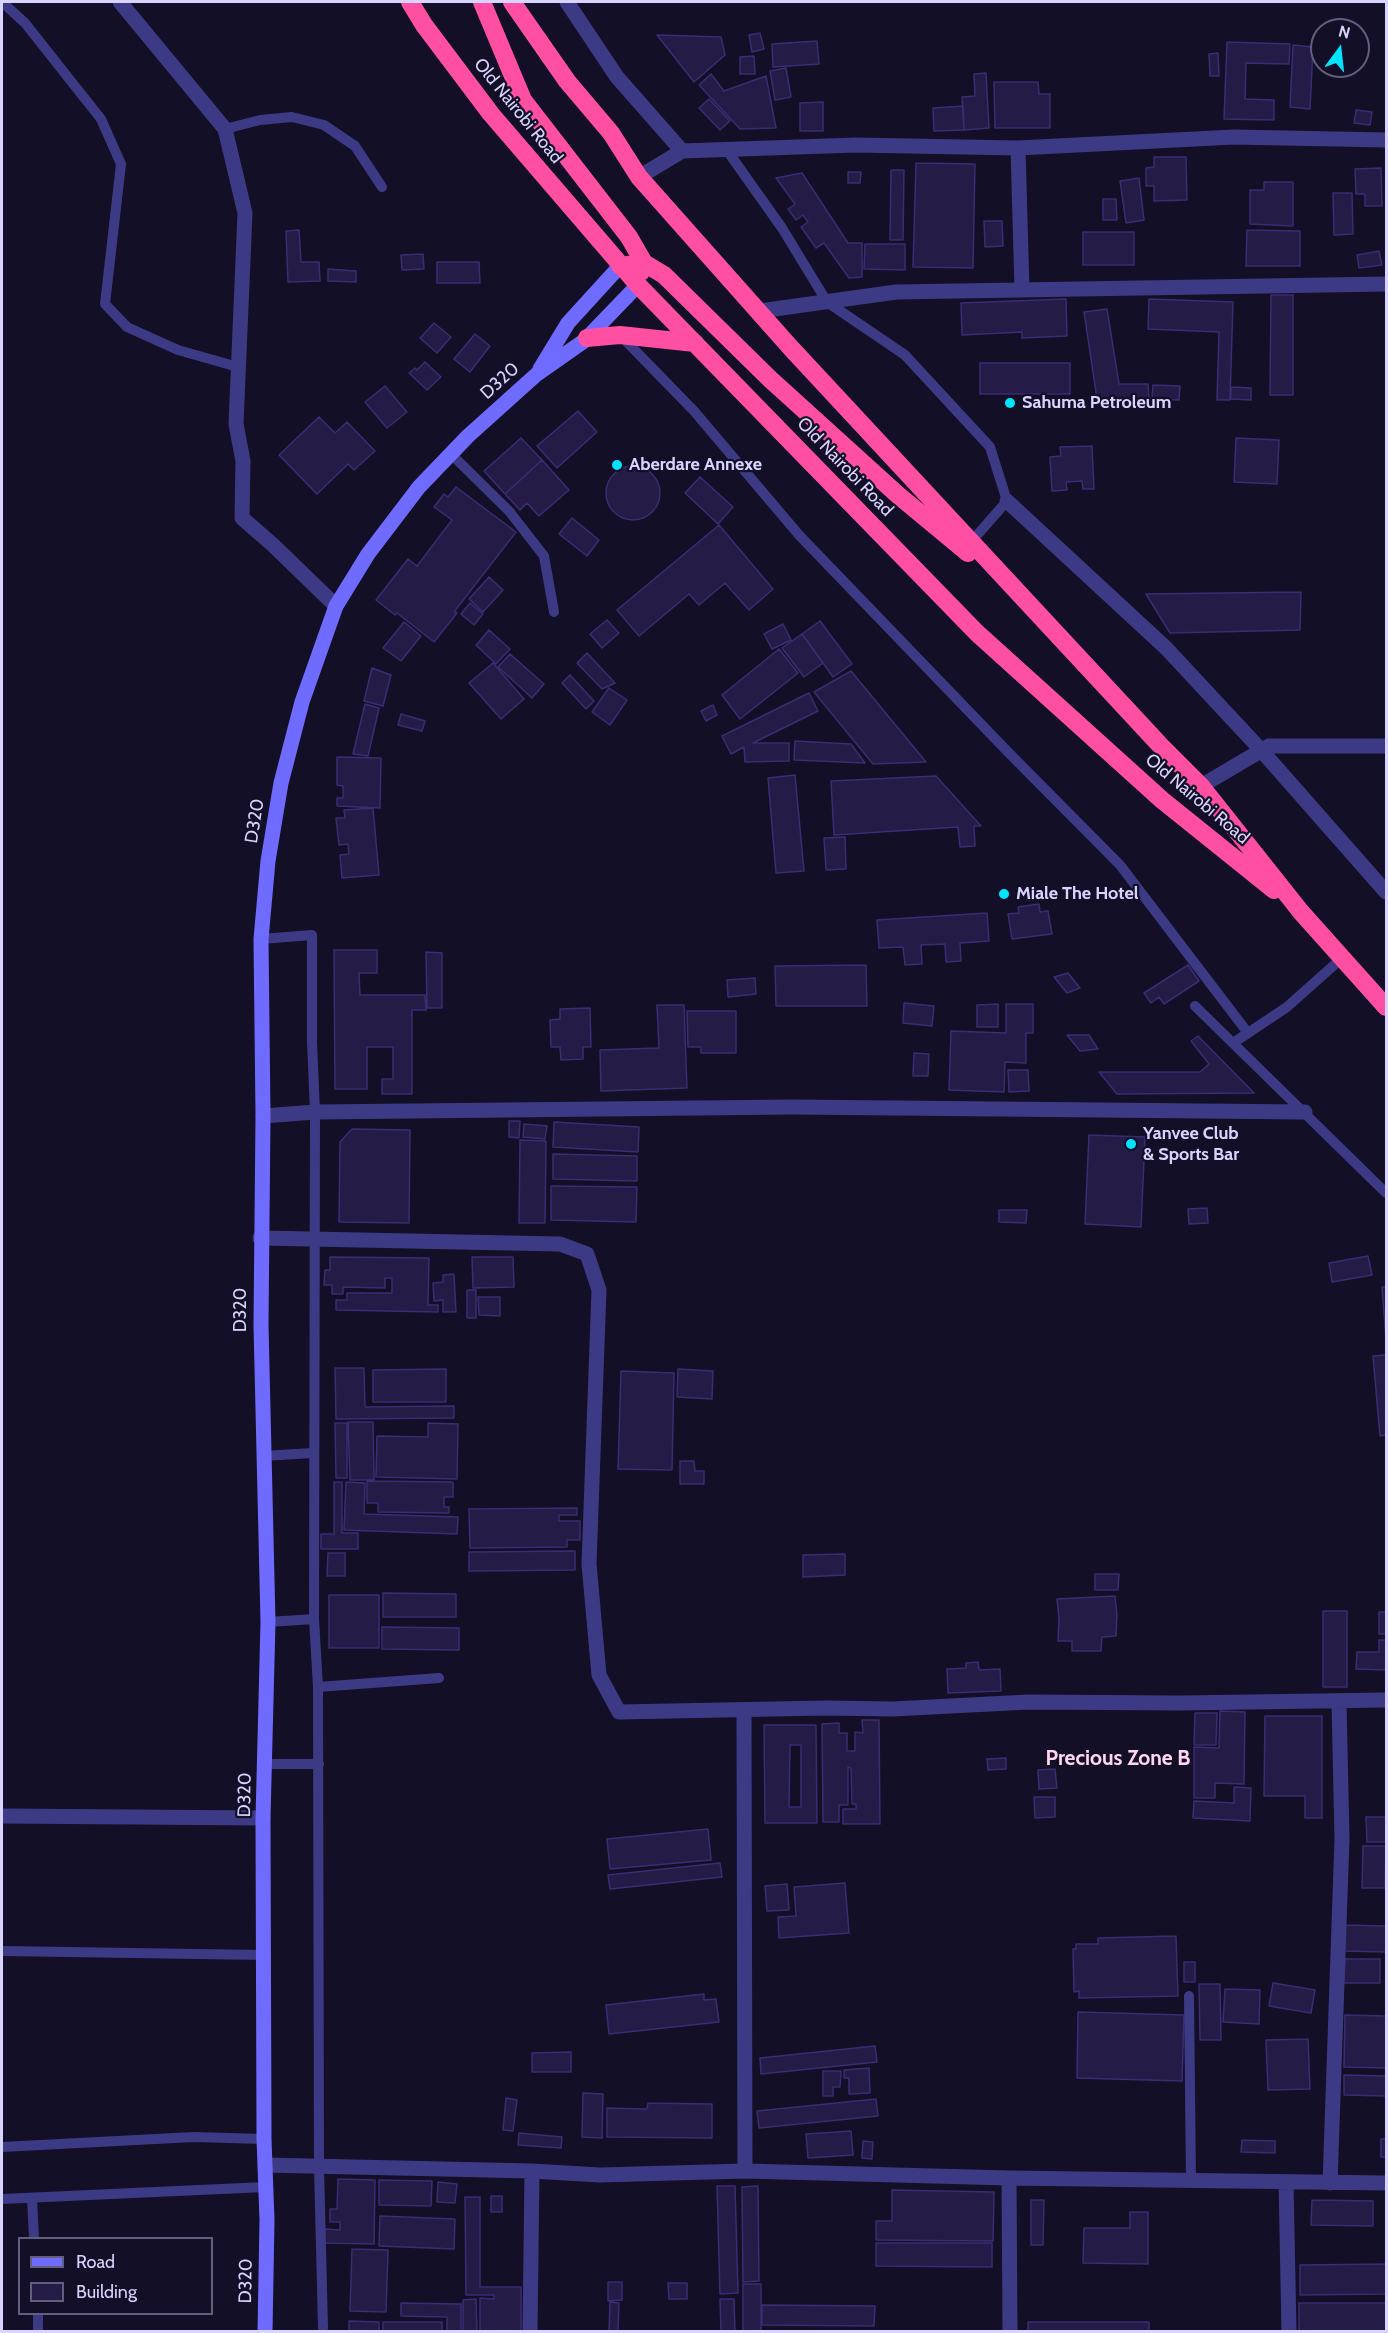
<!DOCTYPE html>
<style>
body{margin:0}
#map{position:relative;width:1388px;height:2333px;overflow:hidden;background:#130f26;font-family:Cabin,sans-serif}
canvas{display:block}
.frame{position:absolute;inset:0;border:3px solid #d9d4ff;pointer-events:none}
.legend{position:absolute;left:18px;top:2237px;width:195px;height:78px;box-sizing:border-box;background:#130f26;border:2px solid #625e7d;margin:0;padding:8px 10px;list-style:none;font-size:18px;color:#d9d4ff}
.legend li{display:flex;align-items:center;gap:12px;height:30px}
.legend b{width:30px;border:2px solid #625e7d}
.north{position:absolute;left:1310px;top:18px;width:60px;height:60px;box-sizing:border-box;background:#130f26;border:2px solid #625e7d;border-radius:50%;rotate:15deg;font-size:16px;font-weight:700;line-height:24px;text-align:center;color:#d9d4ff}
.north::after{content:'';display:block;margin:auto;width:21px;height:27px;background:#00e5ff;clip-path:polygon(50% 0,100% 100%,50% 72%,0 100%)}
</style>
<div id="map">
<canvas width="1388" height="2333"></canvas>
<div class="frame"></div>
<ul class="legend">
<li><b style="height:8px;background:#6f6bff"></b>Road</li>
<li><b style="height:16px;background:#241b47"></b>Building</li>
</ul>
<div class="north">N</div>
</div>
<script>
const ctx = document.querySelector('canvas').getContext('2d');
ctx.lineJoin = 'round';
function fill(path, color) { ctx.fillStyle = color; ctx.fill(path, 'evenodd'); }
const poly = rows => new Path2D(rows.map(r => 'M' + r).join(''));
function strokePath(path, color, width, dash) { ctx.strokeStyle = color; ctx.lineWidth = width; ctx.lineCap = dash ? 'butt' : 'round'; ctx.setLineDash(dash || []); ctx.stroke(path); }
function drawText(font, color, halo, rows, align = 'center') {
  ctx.font = font + ' Cabin,sans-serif'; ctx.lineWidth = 4.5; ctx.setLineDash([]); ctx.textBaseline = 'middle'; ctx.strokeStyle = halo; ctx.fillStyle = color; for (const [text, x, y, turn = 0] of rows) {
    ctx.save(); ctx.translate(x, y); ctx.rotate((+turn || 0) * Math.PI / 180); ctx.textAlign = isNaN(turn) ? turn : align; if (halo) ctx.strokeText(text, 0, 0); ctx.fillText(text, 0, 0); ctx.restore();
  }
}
const building = poly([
 [760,33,764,49,752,52,749,35,760,33],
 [657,35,721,37,725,55,694,82,657,35],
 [817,41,819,64,773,67,772,44,817,41],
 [1227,42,1290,44,1289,64,1246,63,1245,99,1274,100,1274,120,1224,119,1227,42],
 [1293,45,1313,47,1310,109,1290,107,1293,45],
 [1218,53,1219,76,1210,76,1209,54,1218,53],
 [754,56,755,74,740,74,740,57,754,56],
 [786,68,791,97,775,100,770,71,786,68],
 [986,73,989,128,964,130,962,97,975,96,974,74,986,73],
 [711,74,724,91,766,76,776,128,740,129,699,85,711,74],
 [994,82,1038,82,1039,94,1050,94,1050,128,995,128,994,82],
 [709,99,730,121,720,130,699,108,709,99],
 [823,102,823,131,800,131,800,103,823,102],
 [963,106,964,130,934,131,933,108,963,106],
 [1356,110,1372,112,1370,125,1354,123,1356,110],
 [1154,157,1186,157,1187,200,1154,201,1154,186,1146,186,1146,168,1154,167,1154,157],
 [916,163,975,164,973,268,913,267,916,163],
 [1381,168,1382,206,1365,206,1365,194,1356,194,1355,169,1381,168],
 [891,170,904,170,903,240,890,240,891,170],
 [848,172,861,172,860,183,848,183,848,172],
 [802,173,848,243,862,243,862,277,849,278,824,243,816,248,801,227,808,222,803,215,796,220,788,209,795,204,776,178,802,173],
 [1139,178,1144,220,1126,223,1120,181,1139,178],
 [1264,182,1293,182,1293,226,1250,224,1250,190,1264,190,1264,182],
 [1333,193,1352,193,1353,234,1334,235,1333,193],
 [1103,199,1116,199,1117,220,1103,220,1103,199],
 [984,221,1002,221,1003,246,985,247,984,221],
 [299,230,301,262,319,262,320,281,288,282,286,231,299,230],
 [1247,230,1300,231,1300,266,1246,266,1247,230],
 [1083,232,1134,232,1134,265,1083,265,1083,232],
 [865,244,905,244,905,270,864,269,865,244],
 [1379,251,1382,265,1359,268,1357,255,1379,251],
 [423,254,424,269,402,270,401,255,423,254],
 [437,262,479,262,480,283,437,283,437,262],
 [328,269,356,271,356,282,328,281,328,269],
 [1271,295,1293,295,1293,395,1270,395,1271,295],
 [1066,299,1067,336,1022,338,1022,332,962,335,961,303,1066,299],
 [1149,299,1233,302,1230,400,1217,400,1219,332,1148,329,1149,299],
 [1107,309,1119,384,1148,384,1149,399,1097,399,1084,312,1107,309],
 [434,323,451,337,437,353,420,338,434,323],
 [475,334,490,346,470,372,454,359,475,334],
 [425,362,441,377,427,390,409,373,415,368,417,370,425,362],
 [980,363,1070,363,1070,394,980,394,980,363],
 [1153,385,1180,386,1179,400,1152,399,1153,385],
 [385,386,407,412,387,428,365,402,385,386],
 [1231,387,1251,388,1251,400,1231,399,1231,387],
 [578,411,597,432,557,468,537,446,578,411],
 [319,417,335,433,347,422,375,451,354,470,348,464,317,494,279,455,319,417],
 [521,438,542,460,505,494,484,471,521,438],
 [1236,438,1279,440,1277,484,1234,482,1236,438],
 [1092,446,1094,489,1083,489,1082,481,1066,482,1067,490,1052,491,1050,457,1061,456,1060,447,1092,446],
 [542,460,569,490,539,516,527,503,520,510,505,494,542,460],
 '606 493a27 27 0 1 1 54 0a27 27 0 1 1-54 0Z',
 [700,477,733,507,718,524,685,493,700,477],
 [456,487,516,532,454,612,457,613,434,642,397,613,395,615,376,600,408,559,417,566,452,520,434,507,444,494,448,497,456,487],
 [572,518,599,540,587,556,559,534,572,518],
 [719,525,773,589,749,610,725,583,699,605,689,594,639,636,617,610,719,525],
 [489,577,503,590,483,612,469,599,489,577],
 [1301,592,1300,630,1170,633,1146,594,1301,592],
 [470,603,483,614,474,625,461,614,470,603],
 [607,620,619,633,602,648,590,634,607,620],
 [820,621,852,664,833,677,802,634,820,621],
 [404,622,421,636,401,661,383,648,404,622],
 [783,624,791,640,772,649,764,634,783,624],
 [489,630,510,649,496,664,476,645,489,630],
 [802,634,823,663,804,677,782,648,802,634],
 [779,649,798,673,740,719,722,695,779,649],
 [587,653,615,683,602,689,577,663,587,653],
 [510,654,544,684,532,698,498,667,510,654],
 [493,663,524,699,501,719,469,683,493,663],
 [372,668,391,675,383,706,364,701,372,668],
 [851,671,926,762,873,764,814,692,851,671],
 [570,675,594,701,586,709,562,683,570,675],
 [609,688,627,700,610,725,592,712,609,688],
 [809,693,818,711,753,743,789,743,789,761,745,762,744,747,731,754,722,736,809,693],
 [365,704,379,708,368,756,353,754,365,704],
 [713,705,717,715,706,721,701,711,713,705],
 [401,714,425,721,422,731,398,725,401,714],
 [795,741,851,744,865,763,794,760,795,741],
 [337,757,381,758,380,808,337,806,337,798,343,798,343,786,337,785,337,757],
 [795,775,804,871,776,873,768,778,795,775],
 [936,776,981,826,974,826,975,846,960,847,958,827,834,835,831,781,936,776],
 [373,808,379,875,342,878,340,855,349,854,348,844,339,845,336,818,345,818,344,810,373,808],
 [845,837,846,869,826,870,824,838,845,837],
 [1039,904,1040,912,1048,911,1052,934,1012,939,1008,914,1019,913,1018,907,1039,904],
 [987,913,989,941,960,943,961,961,946,962,945,944,921,945,922,964,905,965,903,947,879,948,877,920,987,913],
 [334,950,377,950,377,973,359,973,360,995,425,995,426,1010,412,1010,412,1094,382,1094,382,1079,393,1079,393,1047,367,1047,367,1089,335,1089,334,950],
 [426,952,442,953,442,1008,427,1008,426,952],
 [866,965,867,1006,776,1006,775,966,866,965],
 [1188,965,1199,981,1164,1004,1159,997,1151,1003,1144,993,1188,965],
 [1068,973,1080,988,1067,993,1054,977,1068,973],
 [755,978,756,994,728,997,727,980,755,978],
 [904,1003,934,1006,932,1026,903,1023,904,1003],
 [998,1004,998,1027,977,1027,977,1005,998,1004],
 [1006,1004,1033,1004,1033,1033,1026,1033,1026,1063,1005,1062,1004,1092,949,1090,951,1031,1006,1033,1006,1004],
 [657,1005,684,1005,687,1088,601,1091,600,1050,659,1048,657,1005],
 [590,1008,591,1047,583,1047,583,1059,561,1060,560,1047,551,1047,550,1020,560,1019,560,1009,590,1008],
 [687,1011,736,1011,736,1053,701,1053,701,1047,688,1047,687,1011],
 [1067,1035,1089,1035,1098,1049,1080,1051,1067,1035],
 [1198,1036,1254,1093,1117,1094,1099,1072,1200,1072,1209,1064,1191,1041,1198,1036],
 [914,1053,929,1054,928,1076,913,1076,914,1053],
 [1008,1070,1028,1070,1029,1091,1009,1092,1008,1070],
 [509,1121,520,1121,519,1138,509,1137,509,1121],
 [554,1122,639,1127,638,1152,553,1147,554,1122],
 [524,1124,547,1126,545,1139,523,1137,524,1124],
 [352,1129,410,1130,409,1223,339,1222,340,1142,352,1129],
 [1089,1135,1145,1137,1141,1227,1085,1224,1089,1135],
 [520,1140,546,1141,545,1223,519,1223,520,1140],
 [553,1154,637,1156,637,1181,553,1179,553,1154],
 [551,1186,637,1187,636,1222,551,1220,551,1186],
 [1207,1208,1208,1223,1189,1224,1188,1209,1207,1208],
 [999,1210,1027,1210,1026,1223,999,1222,999,1210],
 [1368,1256,1372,1275,1332,1282,1329,1263,1368,1256],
 [330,1257,429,1258,428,1305,438,1305,438,1312,336,1310,336,1300,347,1300,347,1293,392,1293,392,1278,385,1278,385,1288,343,1287,343,1294,332,1294,332,1285,324,1285,325,1270,330,1270,330,1257],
 [472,1257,513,1257,514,1287,473,1288,472,1257],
 [454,1274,456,1312,443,1312,443,1300,434,1301,433,1283,443,1282,443,1275,454,1274],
 [1382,1287,1386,1287,1386,1339,1382,1287],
 [467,1290,476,1290,476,1318,467,1318,467,1290],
 [478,1297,500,1297,500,1316,479,1315,478,1297],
 [1386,1355,1386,1435,1380,1436,1373,1356,1386,1355],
 [335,1368,364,1368,365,1407,454,1406,454,1418,336,1419,335,1368],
 [446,1369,446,1402,373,1402,373,1370,446,1369],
 [678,1369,713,1371,712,1399,677,1397,678,1369],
 [621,1371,674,1373,672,1470,618,1469,621,1371],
 [348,1422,373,1422,374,1480,350,1480,348,1422],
 [335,1423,347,1423,347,1478,336,1478,335,1423],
 [428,1423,458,1424,457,1479,376,1477,377,1436,428,1437,428,1423],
 [680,1461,694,1461,695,1471,704,1471,704,1484,680,1484,680,1461],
 [367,1481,453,1482,453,1497,444,1497,444,1507,449,1507,449,1513,378,1512,378,1503,367,1503,367,1481],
 [334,1482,342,1482,342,1533,358,1533,358,1549,321,1549,321,1534,334,1534,334,1482],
 [346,1482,365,1483,364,1514,458,1517,457,1534,344,1530,346,1482],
 [577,1508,577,1515,559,1515,559,1521,580,1521,580,1540,567,1540,567,1547,470,1548,469,1509,577,1508],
 [575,1551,575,1570,469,1571,469,1552,575,1551],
 [328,1553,345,1553,345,1576,327,1576,328,1553],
 [845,1554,845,1575,803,1577,803,1555,845,1554],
 [1095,1574,1119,1574,1118,1590,1095,1590,1095,1574],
 [383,1593,456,1594,456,1617,383,1617,383,1593],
 [329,1595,379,1595,379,1648,329,1648,329,1595],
 [1115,1596,1117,1615,1116,1636,1102,1637,1101,1651,1072,1651,1072,1641,1058,1641,1059,1618,1057,1599,1115,1596],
 [1323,1611,1347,1611,1347,1687,1323,1687,1323,1611],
 [1379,1612,1386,1612,1386,1634,1379,1634,1379,1612],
 [382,1627,459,1628,459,1650,382,1649,382,1627],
 [1379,1640,1386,1640,1386,1670,1356,1669,1357,1652,1379,1652,1379,1640],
 [978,1662,979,1670,1000,1669,1001,1691,948,1693,947,1669,966,1668,966,1663,978,1662],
 [1220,1711,1245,1712,1244,1784,1215,1783,1215,1798,1194,1798,1194,1747,1219,1748,1220,1711],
 [1195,1713,1217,1713,1216,1745,1194,1745,1195,1713],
 [1265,1716,1322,1716,1322,1818,1305,1818,1305,1796,1264,1796,1265,1716],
 [862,1720,879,1720,880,1824,843,1824,843,1809,856,1809,856,1804,852,1804,851,1768,848,1767,848,1805,839,1805,839,1822,823,1822,822,1724,839,1723,839,1733,847,1733,847,1751,855,1751,855,1732,863,1733,862,1720],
 [764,1725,816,1725,817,1823,765,1823,764,1725],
 [790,1745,801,1745,801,1807,789,1807,790,1745],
 [1006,1758,1006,1769,988,1770,987,1759,1006,1758],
 [1055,1769,1057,1788,1039,1789,1038,1770,1055,1769],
 [1234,1787,1251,1788,1250,1821,1193,1818,1194,1801,1234,1803,1234,1787],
 [1034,1797,1055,1797,1055,1817,1035,1818,1034,1797],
 [1366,1817,1386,1817,1386,1842,1367,1842,1366,1817],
 [708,1829,711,1860,610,1869,607,1839,708,1829],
 [1363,1846,1386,1846,1385,1888,1362,1888,1363,1846],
 [720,1863,722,1877,610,1889,608,1875,720,1863],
 [845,1883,849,1933,779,1938,778,1917,796,1916,794,1887,845,1883],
 [787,1884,789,1910,767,1911,765,1886,787,1884],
 [1343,1925,1386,1926,1386,1952,1342,1951,1343,1925],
 [1176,1936,1178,1996,1079,1998,1079,1991,1074,1992,1073,1949,1076,1949,1076,1944,1098,1944,1098,1938,1176,1936],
 [1345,1959,1380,1959,1380,1983,1344,1983,1345,1959],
 [1184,1962,1195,1962,1195,1982,1184,1982,1184,1962],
 [1273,1983,1315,1990,1311,2013,1269,2006,1273,1983],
 [1199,1984,1220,1984,1221,2040,1200,2040,1199,1984],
 [1225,1989,1260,1990,1259,2024,1223,2022,1225,1989],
 [704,1994,704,2000,716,1999,719,2022,609,2034,606,2005,704,1994],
 [1078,2012,1184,2015,1182,2081,1077,2078,1078,2012],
 [1345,2015,1386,2016,1386,2068,1344,2067,1345,2015],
 [1308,2039,1310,2089,1268,2090,1266,2040,1308,2039],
 [875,2046,877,2062,761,2074,760,2058,875,2046],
 [571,2052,571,2072,532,2072,532,2053,571,2052],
 [869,2068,870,2093,849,2094,849,2078,844,2078,844,2070,869,2068],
 [823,2071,841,2071,840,2087,833,2087,833,2096,823,2096,823,2071],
 [1344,2075,1386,2076,1386,2096,1344,2095,1344,2075],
 [583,2093,603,2094,602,2138,582,2137,583,2093],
 [506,2098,517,2100,513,2131,503,2130,506,2098],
 [876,2099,878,2116,759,2128,757,2111,876,2099],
 [648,2103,712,2104,712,2138,607,2137,607,2108,647,2109,648,2103],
 [851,2131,853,2155,808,2158,806,2134,851,2131],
 [519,2133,562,2137,561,2148,518,2145,519,2133],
 [1381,2139,1386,2139,1386,2157,1381,2157,1381,2139],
 [1242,2140,1275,2141,1275,2153,1241,2152,1242,2140],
 [863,2141,873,2142,872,2159,862,2158,863,2141],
 [338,2179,375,2180,374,2244,324,2243,325,2229,340,2230,340,2222,330,2222,330,2209,337,2209,338,2179],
 [379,2180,432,2181,431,2206,379,2205,379,2180],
 [438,2182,457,2184,455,2203,437,2202,438,2182],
 [717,2186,735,2186,738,2293,720,2294,717,2186],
 [758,2186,759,2281,743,2282,742,2187,758,2186],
 [892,2190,994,2192,993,2241,876,2240,876,2221,892,2221,892,2190],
 [491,2196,502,2196,502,2212,491,2212,491,2196],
 [465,2197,480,2197,480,2287,521,2287,521,2332,480,2332,480,2298,494,2299,494,2295,466,2295,465,2197],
 [1031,2200,1044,2200,1043,2245,1031,2245,1031,2200],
 [1312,2200,1373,2201,1373,2226,1311,2225,1312,2200],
 [1130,2212,1148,2212,1148,2264,1083,2263,1084,2228,1130,2228,1130,2212],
 [380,2216,455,2219,454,2249,379,2246,380,2216],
 [876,2243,992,2243,992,2267,876,2266,876,2243],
 [352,2249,388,2250,386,2312,350,2311,352,2249],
 [1386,2264,1386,2294,1300,2295,1300,2265,1386,2264],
 [608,2282,622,2282,622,2300,608,2301,608,2282],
 [668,2283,687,2283,687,2299,669,2299,668,2283],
 [743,2284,761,2284,761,2332,743,2332,743,2284],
 [476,2299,477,2332,463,2332,463,2300,476,2299],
 [720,2299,734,2299,735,2332,721,2332,720,2299],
 [610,2302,619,2303,618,2332,609,2332,610,2302],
 [401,2303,461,2304,461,2332,447,2332,447,2317,401,2316,401,2303],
 [1299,2303,1386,2303,1386,2332,1299,2332,1299,2303],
 [762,2305,875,2306,874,2326,762,2325,762,2305],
 [349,2321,379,2322,379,2332,349,2332,349,2321],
 [383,2322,442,2322,442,2332,383,2332,383,2322],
 [1028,2322,1149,2322,1149,2332,1028,2332,1028,2322]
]);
const lane = poly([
 [2,2,25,23,101,119,121,164,105,304,127,327,178,350,238,367],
 [225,129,260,120,292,117,324,125,355,146,382,187],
 [726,149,782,228,827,302,905,355,990,447,1007,501,971,542],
 [621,336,694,411,799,535,1008,752,1120,865,1248,1033],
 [451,454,509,511,544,556,554,612],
 [261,939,312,935,312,1042,315,1112,314,1619,318,1687,319,2167,323,2328],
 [1195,1006,1386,1193],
 [1233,1043,1287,1007,1342,958],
 [263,1456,313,1453],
 [268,1622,314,1619],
 [318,1687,439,1678],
 [265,1764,319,1764],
 [2,1951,264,1955],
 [1189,1996,1191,2181],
 [2,2147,194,2137,264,2139],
 [32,2198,34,2238],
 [2,2199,265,2187],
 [38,2314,38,2332]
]);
const street = poly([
 [120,2,225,129,245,213,236,424,243,461,242,518,273,545,336,606],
 [567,2,617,77,682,151],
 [1018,148,1022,290],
 [639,177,682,151,856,145,1018,148,1234,137,1386,140],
 [760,311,896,292,1386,284],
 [1007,501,1166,648,1261,750,1386,892],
 [1201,786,1269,746,1386,746],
 [263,1116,315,1112,793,1107,1305,1112],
 [260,1238,560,1244,587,1254,599,1290,589,1564,599,1675,619,1712,825,1708,893,1709,1028,1702,1181,1703,1386,1700],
 [744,1710,745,2171],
 [2,1816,263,1818],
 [265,2165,532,2171,600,2175,745,2171,1009,2178,1386,2183],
 [1009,2178,1010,2332],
 [1286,2182,1289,2332],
 [1330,2183,1342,1839,1339,1702],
 [530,2332,532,2171]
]);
const secondary = poly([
 [540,369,568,323,620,266],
 [265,2332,267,2220,264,2139,263,1818,268,1622,261,1325,263,1116,261,939,268,861,281,783,302,702,336,606,368,554,419,487,468,436,537,374,584,341,638,285]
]);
const highway = poly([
 [410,2,424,25,491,114,638,285,977,633,1162,800,1274,890],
 [482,2,523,100,629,237,644,263,641,272],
 [512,2,567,81,611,133,639,177,790,347,1159,744,1201,786,1301,912,1386,1007],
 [620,266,644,263,664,275,770,379,898,495,968,553],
 [587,338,620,335,695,343]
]);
const markers = [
 [1010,403,6,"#00e5ff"],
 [617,465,6,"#00e5ff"],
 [1004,894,6,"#00e5ff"],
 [1131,1144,6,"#00e5ff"]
];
const streetNames = [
 ["Old Nairobi Road",518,111,51],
 ["D320",500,381,-42],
 ["Old Nairobi Road",845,467,46],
 ["Old Nairobi Road",1197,799,40],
 ["D320",255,821,-81],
 ["D320",241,1310,-90],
 ["D320",245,1795,-89],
 ["D320",246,2281,-89]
];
const poiNames = [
 ["Sahuma Petroleum",1022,403],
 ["Aberdare Annexe",629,465],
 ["Miale The Hotel",1016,894],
 ["Yanvee Club",1143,1134],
 ["& Sports Bar",1143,1155]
];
const quarterNames = [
 ["Precious Zone B",1118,1759]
];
fill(building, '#241b47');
strokePath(building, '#3b2d73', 1.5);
strokePath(lane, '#3d3a85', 10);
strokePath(street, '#3d3a85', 15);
strokePath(secondary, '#6f6bff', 15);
strokePath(highway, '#ff4fa3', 18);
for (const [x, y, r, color] of markers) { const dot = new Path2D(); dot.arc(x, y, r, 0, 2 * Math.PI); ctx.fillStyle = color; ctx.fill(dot); strokePath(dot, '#130f26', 2); }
drawText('18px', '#d9d4ff', '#130f26', streetNames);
drawText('bold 18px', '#d9d4ff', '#130f26', poiNames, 'left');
drawText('bold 21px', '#ffd6f0', '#130f26', quarterNames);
</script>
